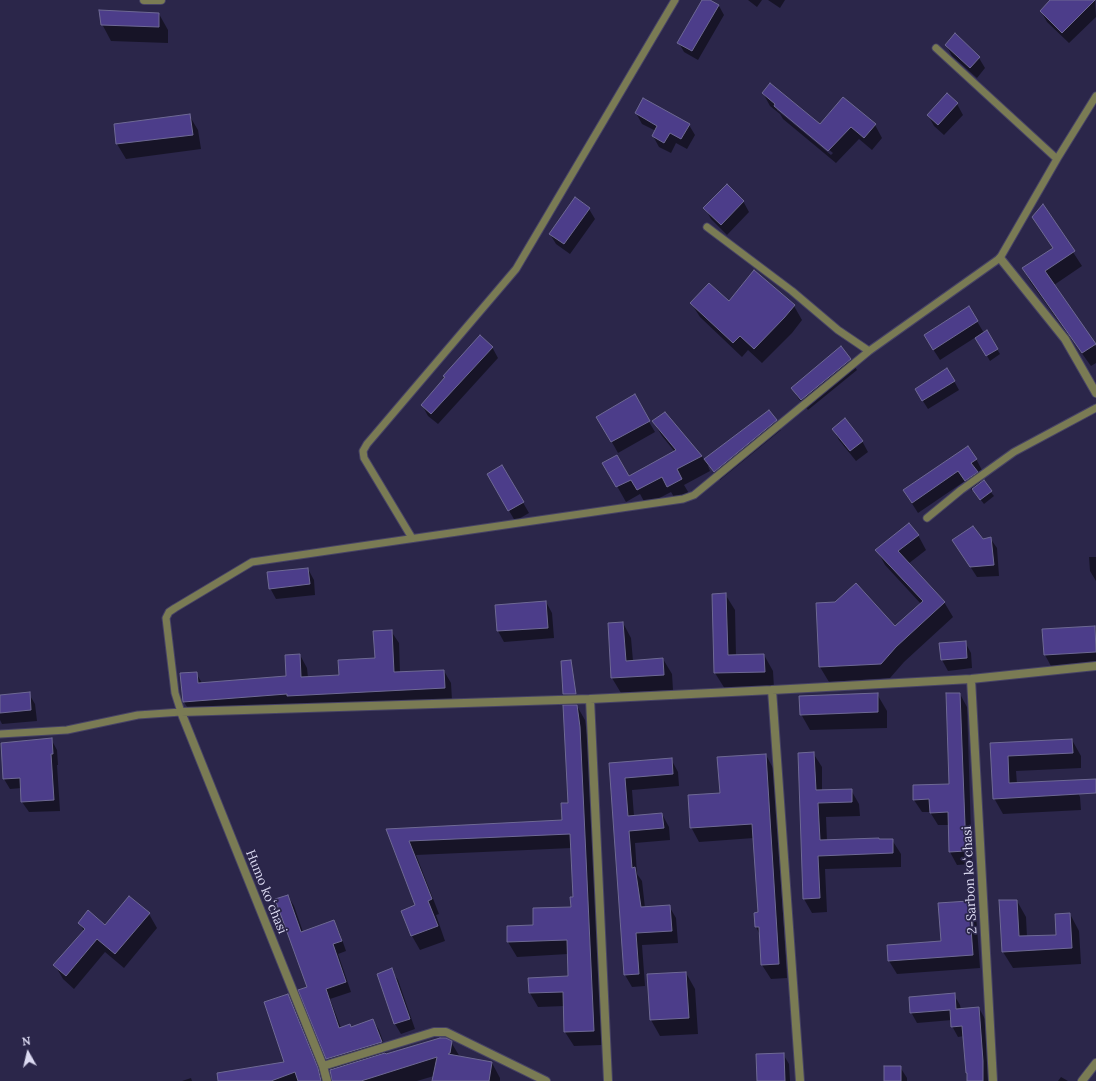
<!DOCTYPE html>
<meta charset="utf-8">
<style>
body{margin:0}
#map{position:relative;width:1096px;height:1081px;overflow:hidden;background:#2b264a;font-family:Lora,serif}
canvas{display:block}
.north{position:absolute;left:8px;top:1033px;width:40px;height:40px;-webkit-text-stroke:3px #2b264a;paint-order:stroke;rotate:352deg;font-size:11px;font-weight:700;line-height:16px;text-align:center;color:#dcdaf2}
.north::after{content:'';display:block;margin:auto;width:14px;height:18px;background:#dcdaf2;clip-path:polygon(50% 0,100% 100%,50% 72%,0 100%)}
</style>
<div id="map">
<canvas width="1096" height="1081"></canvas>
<div class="north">N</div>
</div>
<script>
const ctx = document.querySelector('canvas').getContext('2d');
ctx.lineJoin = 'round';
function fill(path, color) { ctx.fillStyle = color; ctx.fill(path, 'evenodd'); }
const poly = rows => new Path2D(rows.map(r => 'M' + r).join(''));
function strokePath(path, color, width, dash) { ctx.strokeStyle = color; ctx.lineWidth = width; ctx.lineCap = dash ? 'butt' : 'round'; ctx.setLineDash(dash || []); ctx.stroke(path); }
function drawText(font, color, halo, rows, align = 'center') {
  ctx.font = font + ' Lora,serif'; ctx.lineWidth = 3.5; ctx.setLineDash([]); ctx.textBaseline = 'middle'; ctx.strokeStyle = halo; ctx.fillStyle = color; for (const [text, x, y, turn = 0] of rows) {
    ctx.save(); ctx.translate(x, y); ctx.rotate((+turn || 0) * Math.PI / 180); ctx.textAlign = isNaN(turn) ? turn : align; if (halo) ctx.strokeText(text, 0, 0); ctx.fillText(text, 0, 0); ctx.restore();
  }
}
const shadow = poly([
 [703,0,708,0,719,6,724,15,698,60,684,52,679,43],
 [748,0,762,0,757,7],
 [768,0,785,0,780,8],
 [1052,0,1095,0,1096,17,1069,43,1047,22,1041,11],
 [159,14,168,30,168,43,111,41,102,24],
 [946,45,979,58,985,68,977,78,952,56],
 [763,93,820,125,875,125,882,138,872,150,859,139,836,163,783,119,780,114,770,106],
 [777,107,833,153,831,155,777,110],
 [957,104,963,115,944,135,934,126,928,115],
 [636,113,689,125,695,135,687,149,676,143,671,153,659,147,653,136,656,131,642,124],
 [189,115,198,130,201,149,126,159,117,144,115,124],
 [743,201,749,212,727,235,711,219,705,208],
 [1043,206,1082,266,1054,285,1096,347,1096,363,1091,366,1031,283,1023,269,1053,248],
 [589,209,595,219,570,254,556,244,550,234],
 [729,302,794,306,802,320,792,333,762,363,748,350,742,357,700,317,691,303],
 [969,308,984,333,986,332,1000,354,990,361,976,337,940,360,931,346],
 [492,347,498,358,438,424,428,416,422,405,446,378,444,376],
 [841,348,850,360,857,370,808,410,798,398,792,388],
 [954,381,959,390,928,409,921,398],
 [634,396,655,432,618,453,598,417],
 [768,411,781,430,720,480,709,466,708,466,710,471,684,485,690,495,677,502,671,492,646,505,640,494,626,502,604,463,629,477,675,452,662,436,653,421,702,456,704,460],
 [833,429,862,441,868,452,856,461,839,440],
 [976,459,982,470,977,473,982,482,994,496,984,504,973,490,972,491,965,481,918,513,904,491],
 [502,466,529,513,515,521,488,474],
 [918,535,926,550,908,564,944,602,953,617,904,662,890,678,829,682,820,667,817,604,895,628,921,604,885,565,877,550],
 [990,538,997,548,999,576,977,577,953,540,982,541],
 [1089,557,1096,557,1096,581,1090,571],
 [308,569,314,580,315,595,276,599,270,588],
 [725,594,735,610,736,656,764,655,773,671,774,688,725,689,715,673],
 [546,602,552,613,554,638,504,642,498,631],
 [623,623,631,638,633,661,663,659,672,674,673,690,621,693,612,678],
 [1094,627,1096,629,1096,665,1052,668,1045,655,1043,630],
 [391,631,399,643,400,673,444,671,451,683,452,700,192,715,184,702,181,674,196,673,202,683,287,676,300,655,307,668,308,678,340,676,376,659],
 [965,642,971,653,972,668,948,671,942,660],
 [29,694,35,704,37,721,2,724,0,720,0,696],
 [877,694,887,711,887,728,810,730,801,714],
 [960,694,967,707,972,864,957,865,950,852,949,825,938,825,930,812,922,812,914,800,950,785],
 [577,706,585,720,588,742,602,1045,574,1046,565,1032,565,1006,538,1007,530,993,569,977,568,954,517,957,508,942,508,927,534,926,572,908,574,898,572,848,416,855,439,914,436,915,445,941,420,950,412,936,402,912,417,906,387,830,563,821,569,804],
 [51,739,57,750,58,765,57,765,60,811,29,812,22,802,22,788,10,789,4,779],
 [1072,740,1081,756,1081,768,1016,771,1017,784,1072,781,1080,797,1081,810,1003,814,994,798,992,744],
 [813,753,822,767,822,791,851,790,859,804,860,816,826,817,827,841,892,840,901,854,901,867,825,869,827,912,812,913,804,899],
 [766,755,774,770,787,978,771,979,762,965,760,935,756,927,759,913,754,838,699,842,691,827,721,794],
 [671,759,678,772,679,786,632,790,634,816,662,814,669,827,670,840,635,843,637,874,642,881,645,908,669,906,676,918,678,943,642,945,645,986,632,987,625,975,610,764],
 [288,896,294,906,303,932,334,921,339,931,346,951,338,954,351,992,330,999,341,1028,351,1028,373,1020,379,1030,387,1052,384,1053,386,1056,451,1042,460,1057,492,1063,500,1078,500,1081,436,1081,434,1076,417,1081,333,1081,333,1070,327,1059,300,991,308,988],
 [1017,901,1026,917,1027,937,1057,935,1070,914,1079,931,1081,964,1013,968,1003,952],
 [969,902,976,915,980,968,897,974,889,961,942,941],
 [149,914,157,928,124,968,105,952,74,989,63,979,55,965,84,931,79,923,105,926],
 [391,970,398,980,415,1029,401,1034,395,1024],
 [686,973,695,989,698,1034,660,1036,651,1020,648,975],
 [288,995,296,1010,325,1081,243,1081,286,1063],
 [954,995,960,1005,961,1010,979,1008,985,1019,989,1081,968,1081,967,1073,964,1036,958,1037,952,1026,952,1020,917,1023,911,1012],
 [783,1054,789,1064,790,1081,758,1081],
 [900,1067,907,1078,907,1081,885,1081],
 [1061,1077,1068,1081,1058,1081],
 [191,1078,192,1081,182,1081]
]);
const building = poly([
 [702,0,710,0,719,5,692,51,677,43,702,0],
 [1050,0,1095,0,1062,33,1040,11,1050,0],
 [99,10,159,13,159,27,101,25,99,10],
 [955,33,980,57,970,68,945,45,955,33],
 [770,83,820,124,843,97,876,124,864,138,851,127,828,151,774,106,775,104,762,93,770,83],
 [947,93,958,103,938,125,927,115,947,93],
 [643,98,690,124,681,139,670,133,664,143,652,136,657,126,635,113,643,98],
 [190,114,193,135,116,144,114,124,190,114],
 [727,184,744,201,721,225,703,208,727,184],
 [575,197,590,208,564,244,549,234,575,197],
 [1043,204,1075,251,1045,271,1096,344,1082,353,1022,268,1053,248,1032,217,1043,204],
 [754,270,795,305,784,318,754,349,740,336,733,343,690,303,709,283,729,301,754,270],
 [969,306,978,321,933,350,924,335,969,306],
 [987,330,998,349,986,356,975,338,987,330],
 [480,335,493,347,431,414,421,405,445,377,443,376,480,335],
 [841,346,851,359,801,400,791,388,841,346],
 [947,368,955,381,922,401,915,389,947,368],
 [635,394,650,421,611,442,596,417,635,394],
 [769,410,777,420,714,472,704,459,769,410],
 [665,412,702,456,677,469,682,479,667,487,662,477,637,490,631,480,616,487,602,463,617,455,629,476,676,450,652,421,665,412],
 [845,418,863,441,850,451,832,429,845,418],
 [968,446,977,459,971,463,978,472,965,481,958,471,912,503,903,490,968,446],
 [502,465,524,502,508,511,487,474,502,465],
 [984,480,992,491,980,500,972,489,984,480],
 [909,523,919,535,898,551,945,602,896,647,881,664,819,667,816,603,835,602,856,583,895,626,923,601,875,550,909,523],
 [973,526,983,539,991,537,994,565,970,567,952,540,973,526],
 [308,568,310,584,269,589,267,572,308,568],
 [726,593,728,655,764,654,765,672,714,673,712,594,726,593],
 [546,601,548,628,497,631,495,605,546,601],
 [623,622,626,661,663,658,664,675,611,678,608,623,623,622],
 [1095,626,1096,652,1044,655,1042,629,1095,626],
 [392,630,394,672,444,670,445,688,287,696,287,694,183,702,180,673,197,672,198,683,286,676,285,655,300,654,301,677,339,675,338,660,375,658,373,631,392,630],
 [966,641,967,658,941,660,939,643,966,641],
 [571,660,576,694,563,694,561,661,571,660],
 [30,692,31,710,0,713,0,695,30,692],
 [878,693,878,712,800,715,799,696,878,693],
 [946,693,960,693,966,851,949,852,948,812,930,813,929,799,913,800,913,785,949,784,946,693],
 [563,705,577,705,580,727,594,1031,564,1032,563,992,529,993,528,978,568,976,567,940,507,942,507,926,533,925,533,908,571,907,570,897,573,897,570,834,409,841,432,899,428,901,438,926,411,936,401,911,415,905,386,829,562,820,561,803,568,803,563,705],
 [52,738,53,754,51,754,54,800,21,802,20,778,3,779,1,743,52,738],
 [1072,739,1073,753,1008,756,1009,783,1096,779,1096,793,993,799,990,743,1072,739],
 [814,752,816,790,852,789,852,802,818,803,820,840,879,838,879,839,893,839,893,853,818,856,820,898,803,899,798,753,814,752],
 [766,754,779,964,761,965,759,927,755,927,754,913,758,912,752,824,690,828,688,795,720,793,717,757,766,754],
 [672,758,673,774,625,778,628,816,662,813,664,828,629,831,632,868,635,867,641,907,670,905,672,931,636,933,639,974,624,975,609,763,672,758],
 [288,895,301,932,334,920,342,941,333,944,346,982,326,989,339,1028,350,1024,351,1027,373,1019,382,1042,326,1059,298,990,307,987,275,899,288,895],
 [129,896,150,913,115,954,97,939,66,976,53,965,85,929,78,923,88,910,105,925,129,896],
 [999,900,1017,900,1019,936,1056,935,1055,914,1070,913,1072,948,1002,952,999,900],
 [969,901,973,955,888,961,887,945,941,941,938,903,969,901],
 [392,968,410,1019,394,1024,377,974,392,968],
 [686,972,689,1018,650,1020,647,974,686,972],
 [955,993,956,1009,979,1007,983,1061,983,1081,967,1081,967,1073,966,1073,962,1026,951,1027,950,1010,910,1013,909,997,955,993],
 [288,994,318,1068,321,1081,298,1081,295,1072,271,1081,218,1081,217,1073,284,1062,264,1002,288,994],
 [440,1038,446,1038,452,1041,450,1053,448,1054,492,1062,489,1081,432,1081,437,1057,361,1081,332,1081,330,1070,385,1053,386,1054,440,1038],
 [784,1053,785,1081,757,1081,756,1054,784,1053],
 [884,1066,901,1066,901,1081,884,1081,884,1066]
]);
const lane = poly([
 [936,48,1057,159],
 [707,227,792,291,838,330,869,351],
 [927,518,961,490,1014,452,1096,408],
 [412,538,364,458,363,451,367,444,516,269,675,0],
 [0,734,67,730,138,715,181,712,175,693,166,618,169,612,175,608,252,562,683,499,694,495,869,351,1000,258,1057,159,1096,96]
]);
const street = poly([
 [144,0,161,0],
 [1000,258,1065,339,1096,393],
 [971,679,993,1081],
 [772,690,800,1081],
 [590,699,608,1081],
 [323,1066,434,1032,446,1032,546,1081],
 [327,1081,323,1066,181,712,590,699,772,690,971,679,1096,666],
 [1082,1081,1096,1063]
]);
const streetNames = [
 ["2-Sarbon koʻchasi",970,880,-93],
 ["Humo koʻchasi",266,892,68]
];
fill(shadow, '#0007');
fill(building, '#4c3d8a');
strokePath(building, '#6e6994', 1);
strokePath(lane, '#474365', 9);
strokePath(street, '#474365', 10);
strokePath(lane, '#7a7b54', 7);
strokePath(street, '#7a7b54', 8);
drawText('13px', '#dcdaf2', '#2b264a', streetNames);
</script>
